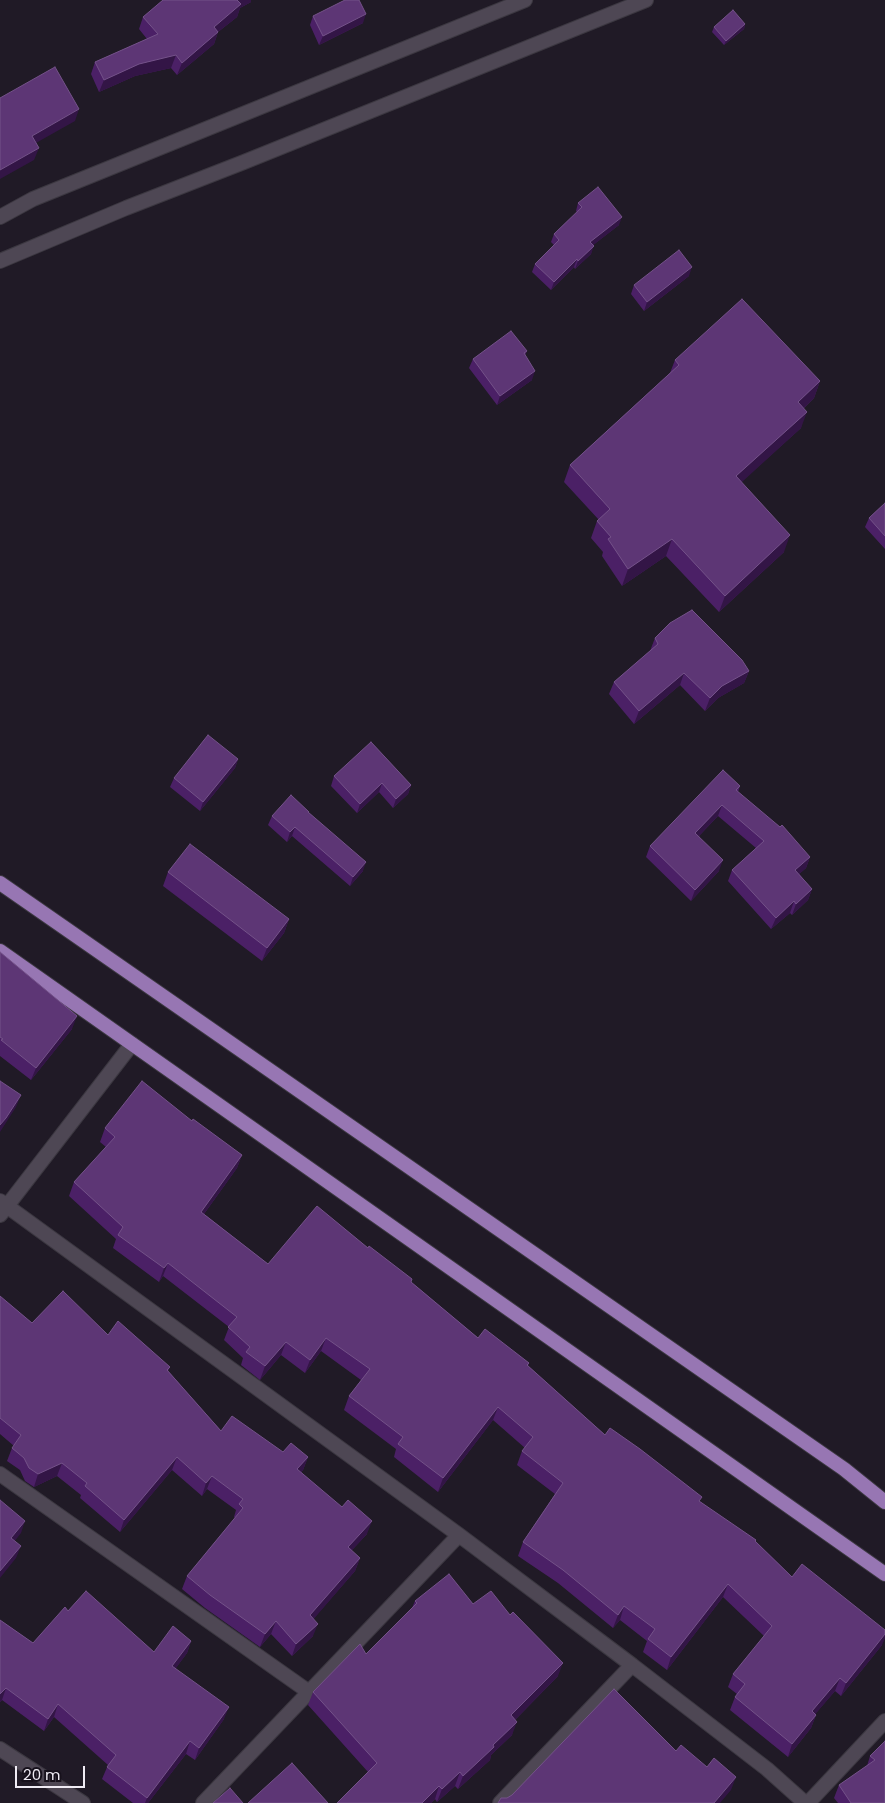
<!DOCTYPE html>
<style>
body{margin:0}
#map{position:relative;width:885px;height:1803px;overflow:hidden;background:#201a26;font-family:Poppins,sans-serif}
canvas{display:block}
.scale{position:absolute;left:15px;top:1766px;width:70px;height:22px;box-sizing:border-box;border:2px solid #efebf4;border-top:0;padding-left:6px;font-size:15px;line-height:18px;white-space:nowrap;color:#efebf4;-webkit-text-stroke:4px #17111c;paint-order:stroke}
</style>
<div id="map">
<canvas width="885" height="1803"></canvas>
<div class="scale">20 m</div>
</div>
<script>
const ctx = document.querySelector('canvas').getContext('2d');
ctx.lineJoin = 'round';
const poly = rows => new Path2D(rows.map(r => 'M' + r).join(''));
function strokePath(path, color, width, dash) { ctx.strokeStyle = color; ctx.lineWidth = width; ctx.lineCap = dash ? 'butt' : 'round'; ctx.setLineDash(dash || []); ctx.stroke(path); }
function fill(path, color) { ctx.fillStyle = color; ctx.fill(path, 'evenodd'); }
const minor = poly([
 [0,1201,459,1535,632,1665,500,1803],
 [0,1215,132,1044],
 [0,1474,309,1692],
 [632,1665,767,1769,805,1803],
 [0,1749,83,1803],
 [203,1803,459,1535],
 [808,1803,885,1721]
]);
const tertiary = poly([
 [0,217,33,199,525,0],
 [0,261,126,208,244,162,646,0]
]);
const primary = poly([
 [0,883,844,1469,885,1502],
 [0,951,885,1574]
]);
const wall = poly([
 [163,0,251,0,251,2,240,8,237,17,218,32,214,44,177,75,171,68,135,76,99,92,91,74,95,62,147,39,139,29,143,17],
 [313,16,363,23,319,45,310,25],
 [745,24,744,29,724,45,712,32,714,27],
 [578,203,619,225,593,245,591,254,575,269,574,267,551,290,532,272,535,264,554,245,551,242,554,234,577,212,576,211],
 [689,276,644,311,631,294,634,285],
 [527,351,525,355,532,380,497,405,469,368,473,359],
 [675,360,820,381,814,398,804,408,801,428,741,482,784,552,719,612,666,556,622,586,602,556,603,552,591,538,597,521,599,520,564,482,570,465,670,373],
 [885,503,885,549,865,527,869,518],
 [655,638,749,671,744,683,718,698,705,711,680,685,634,724,609,694,614,682,650,651],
 [238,759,235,768,200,811,170,787,174,778],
 [334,776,411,785,408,794,393,808,379,792,357,813,331,786],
 [740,786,738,792,810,857,806,868,799,874,812,889,808,900,792,915,790,913,771,929,728,881,732,870,756,848,718,816,699,836,719,871,691,901,646,857,650,846],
 [309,813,363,871,350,886,292,836,287,842,268,825,272,816],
 [168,872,289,919,284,933,262,961,163,886],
 [0,952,72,1029,31,1080,0,1056],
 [192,1121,242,1155,237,1168,204,1214,268,1264,368,1248,411,1282,478,1338,529,1363,528,1366,605,1435,755,1541,792,1577,882,1645,841,1696,835,1691,815,1714,816,1715,811,1728,788,1757,730,1710,735,1697,737,1694,728,1687,733,1674,764,1636,723,1597,667,1670,643,1652,647,1641,620,1620,613,1628,558,1583,518,1556,523,1542,555,1494,517,1465,522,1451,525,1448,493,1420,438,1492,394,1457,396,1449,344,1410,349,1396,361,1380,321,1351,305,1373,281,1355,260,1380,241,1365,243,1358,224,1340,229,1327,163,1276,159,1282,113,1248,116,1239,69,1196,74,1182,106,1147,100,1142,105,1128],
 [0,1296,32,1323,108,1335,170,1367,168,1371,221,1431,283,1452,308,1457,303,1470,301,1472,367,1534,351,1551,360,1558,355,1571,313,1619,313,1636,292,1656,271,1634,260,1647,205,1608,182,1589,187,1576,235,1518,234,1517,236,1510,207,1489,202,1496,172,1470,120,1532,80,1498,81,1495,57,1476,34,1487,25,1481,20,1470,7,1461,12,1448,14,1446,0,1434],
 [415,1601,473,1604,558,1676,515,1720,512,1735,491,1755,490,1760,458,1789,455,1786,437,1802,435,1799,431,1803,337,1803,368,1772,308,1705,313,1692,366,1654,412,1608],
 [68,1611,154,1652,191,1641,187,1653,175,1669,224,1719,195,1760,186,1754,148,1803,133,1803,102,1779,108,1765,54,1717,44,1731,2,1700,0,1702,0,1620,33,1643],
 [885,1741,885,1803,838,1803,834,1798,839,1785,867,1766,870,1756]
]);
const shadedWall = poly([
 [237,0,251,0,251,2,240,8,237,17,209,39,214,27],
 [366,14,363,23,319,45,323,36],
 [745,24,744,29,724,45,726,41],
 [218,32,214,44,177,75,182,63],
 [176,55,171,68,135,76,99,92,104,80,139,64],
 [79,109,75,121,27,148,32,136],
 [39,148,34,160,0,179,0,170],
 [622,217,619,225,587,250,590,242],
 [594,246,591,254,575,269,578,261],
 [577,259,574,267,551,290,554,282],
 [692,267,689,276,644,311,647,302],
 [535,371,532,380,497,405,500,396],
 [820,381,814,398,792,419,798,402],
 [807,412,801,428,730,493,736,476],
 [790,535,784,552,719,612,725,596],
 [672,539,666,556,622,586,628,569],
 [749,671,744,683,718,698,705,711,710,698,722,686],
 [684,673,680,685,634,724,639,711],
 [238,759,235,768,200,811,203,802],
 [382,783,379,792,357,813,360,804],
 [411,785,408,794,393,808,396,799],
 [722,805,718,816,691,844,695,833],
 [295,827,292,836,287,842,290,832],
 [810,857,806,868,791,881,795,870],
 [723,860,719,871,691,901,695,890],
 [366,862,363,871,350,886,353,877],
 [812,889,808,900,792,915,796,904],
 [794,901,790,913,771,929,776,918],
 [289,919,284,933,262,961,267,948],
 [77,1016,72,1029,31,1080,36,1068],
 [21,1095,16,1107,0,1132,0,1125],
 [242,1155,237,1168,196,1225,201,1212],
 [168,1263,163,1276,159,1282,164,1268],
 [326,1338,321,1351,305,1373,310,1360],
 [286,1342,281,1355,260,1380,265,1366],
 [498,1407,493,1420,438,1492,443,1478],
 [177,1457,172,1470,120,1532,124,1520],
 [308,1457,303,1470,293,1482,297,1469],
 [62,1463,57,1476,34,1487,38,1474],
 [212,1476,207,1489,202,1496,206,1483],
 [25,1521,21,1533,7,1551,11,1538],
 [372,1521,367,1534,343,1560,348,1547],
 [21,1546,16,1558,0,1578,0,1571],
 [360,1558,355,1571,306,1628,310,1615],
 [728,1584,723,1597,667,1670,671,1657],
 [624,1606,620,1620,613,1628,618,1615],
 [276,1621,271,1634,260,1647,265,1634],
 [318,1624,313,1636,292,1656,296,1644],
 [885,1634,885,1638,882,1645,841,1696,846,1683],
 [191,1641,187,1653,168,1679,172,1666],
 [563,1663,558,1676,506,1729,511,1715],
 [840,1678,835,1691,807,1724,812,1711],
 [6,1688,2,1700,0,1702,0,1694],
 [58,1704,54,1717,44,1731,48,1719],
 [229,1707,224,1719,195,1760,199,1748],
 [816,1715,811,1728,788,1757,792,1744],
 [517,1722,512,1735,491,1755,490,1760,458,1789,463,1776,493,1745],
 [190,1741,186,1754,148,1803,145,1803,147,1798],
 [460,1772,455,1786,437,1802,442,1789],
 [736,1777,731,1790,720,1803,714,1803],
 [439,1786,435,1799,431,1803,422,1803]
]);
const building = poly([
 [163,0,237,0,241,4,214,27,218,32,182,63,176,55,139,64,104,80,95,62,158,34,143,17,163,0],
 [345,0,359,0,366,14,323,36,313,16,345,0],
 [733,10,745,24,726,41,714,27,733,10],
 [55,67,79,109,32,136,39,148,0,170,0,98,55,67],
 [598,187,622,217,590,242,594,246,578,261,577,259,554,282,535,264,559,240,554,234,582,207,578,203,598,187],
 [679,250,692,267,647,302,634,285,679,250],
 [742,299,820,381,798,402,807,412,736,476,790,535,725,596,672,539,628,569,608,539,611,537,597,521,610,509,570,465,679,365,675,360,742,299],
 [511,331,527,351,524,353,535,371,500,396,473,359,511,331],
 [885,503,885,536,869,518,885,503],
 [692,610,742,660,749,671,722,686,710,698,684,673,639,711,614,682,658,644,655,638,670,623,692,610],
 [208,735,238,759,203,802,174,778,208,735],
 [371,742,411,785,396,799,382,783,360,804,334,776,371,742],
 [723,770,740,786,736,790,780,827,782,825,810,857,795,870,812,889,796,904,794,901,776,918,732,870,764,841,722,805,695,833,723,860,695,890,650,846,723,770],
 [291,795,309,812,308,812,366,862,353,877,295,827,290,832,272,816,291,795],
 [190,844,289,919,267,948,168,872,190,844],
 [0,952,77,1016,36,1068,1,1040,3,1039,0,1037,0,952],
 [0,1081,21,1095,6,1118,0,1125,0,1081],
 [142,1081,192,1121,193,1119,242,1155,201,1212,268,1264,317,1206,368,1248,369,1246,412,1279,411,1282,478,1338,485,1329,529,1363,527,1365,605,1435,610,1428,640,1449,702,1497,699,1501,756,1540,755,1541,792,1577,802,1564,885,1630,885,1634,846,1683,840,1678,812,1711,816,1715,792,1744,735,1697,745,1684,733,1674,772,1626,728,1584,671,1657,648,1639,655,1629,624,1606,618,1615,563,1570,523,1542,563,1483,522,1451,533,1437,498,1407,443,1478,398,1444,403,1437,349,1396,370,1369,326,1338,310,1360,286,1342,265,1366,246,1352,250,1347,228,1327,237,1317,168,1263,164,1268,118,1235,123,1227,74,1182,115,1137,105,1128,142,1081],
 [63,1291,108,1335,118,1321,170,1367,167,1370,221,1431,232,1416,283,1452,291,1443,308,1457,297,1469,342,1507,348,1500,372,1521,348,1547,360,1558,310,1615,318,1624,296,1644,276,1621,265,1634,210,1595,187,1576,243,1508,239,1504,243,1499,212,1476,206,1483,177,1457,124,1520,85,1486,87,1483,62,1463,38,1474,29,1468,24,1458,12,1448,21,1435,0,1418,0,1296,32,1323,63,1291],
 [0,1500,25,1521,11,1538,21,1546,0,1571,0,1500],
 [449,1574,473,1604,491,1591,510,1615,513,1612,563,1663,511,1715,517,1722,493,1745,494,1747,463,1776,460,1772,442,1789,439,1786,422,1803,337,1803,377,1763,313,1692,357,1647,360,1644,366,1654,417,1603,415,1601,449,1574],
 [86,1591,154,1652,173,1626,191,1641,172,1666,229,1707,199,1748,190,1741,147,1798,107,1767,116,1755,58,1704,48,1719,6,1688,0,1694,0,1620,33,1643,65,1607,68,1611,86,1591],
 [614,1689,676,1751,681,1745,707,1767,714,1758,736,1777,714,1803,498,1803,501,1798,507,1798,512,1795,614,1689],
 [885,1741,885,1803,851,1803,839,1785,875,1760,870,1756,885,1741],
 [292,1763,328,1803,248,1803,292,1763],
 [230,1788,243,1803,213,1803,230,1788]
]);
strokePath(minor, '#3c3841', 16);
strokePath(tertiary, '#3c3841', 16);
strokePath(primary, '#3c3841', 16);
strokePath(minor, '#4e4754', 14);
strokePath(tertiary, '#4e4754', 14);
strokePath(primary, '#9776b3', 14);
fill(wall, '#4b2066');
fill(shadedWall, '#331546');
fill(building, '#5d3675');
strokePath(building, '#745289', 1);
</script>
